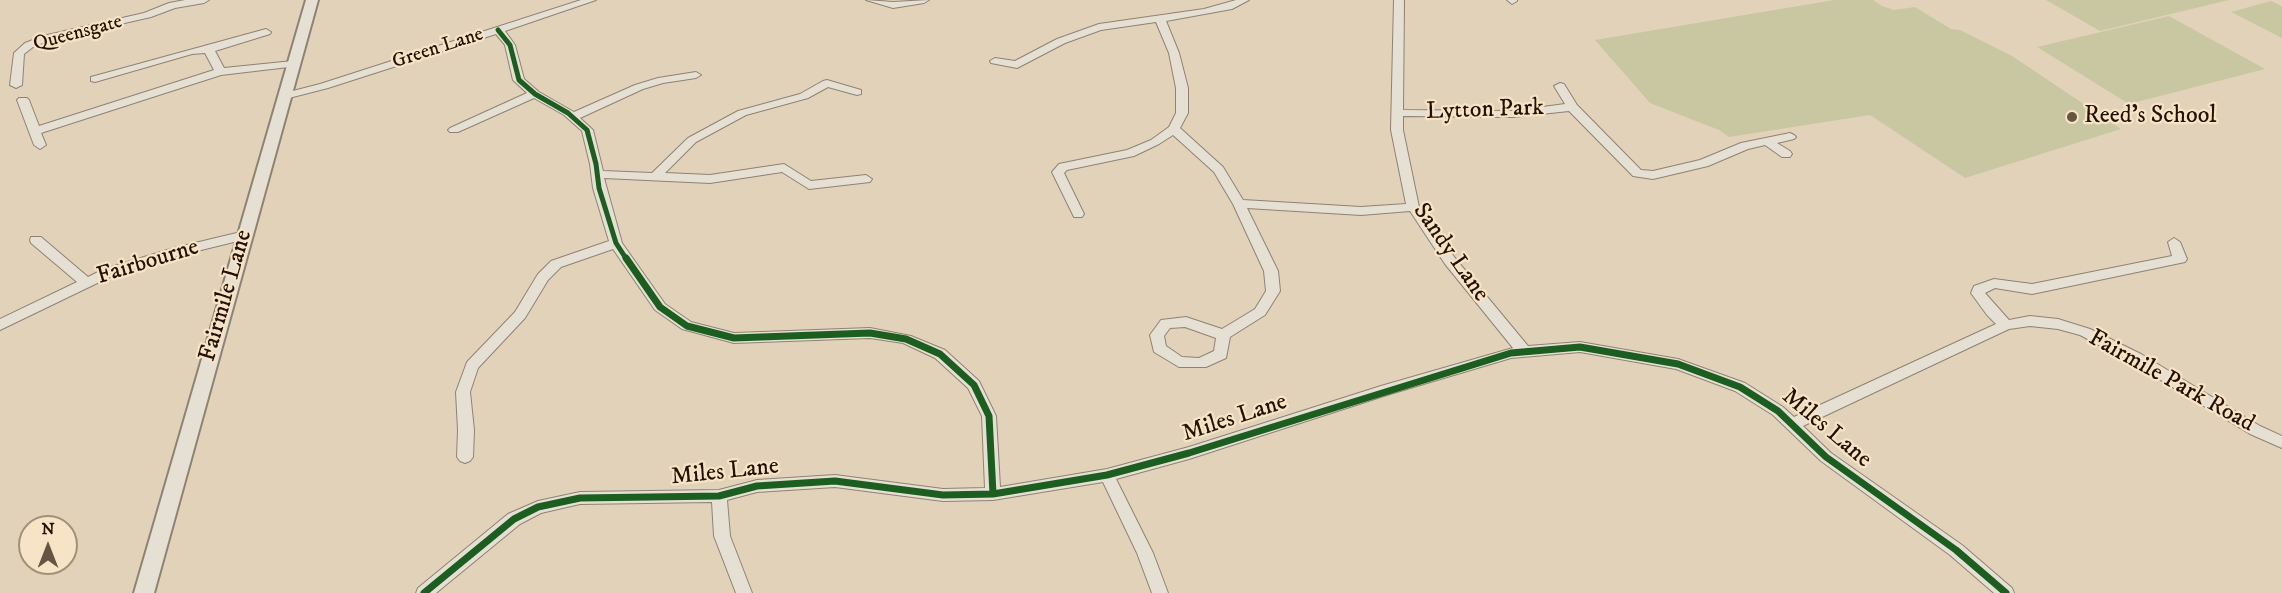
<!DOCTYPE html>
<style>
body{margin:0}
#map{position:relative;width:2282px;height:593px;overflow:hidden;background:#e2d2ba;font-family:"IM FELL DW Pica",serif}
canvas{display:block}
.north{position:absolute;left:18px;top:515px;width:60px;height:60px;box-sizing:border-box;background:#f7e4c7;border:2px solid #a39077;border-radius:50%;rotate:0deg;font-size:16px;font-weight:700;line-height:24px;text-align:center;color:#241200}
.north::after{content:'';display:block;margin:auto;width:21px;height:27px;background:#665541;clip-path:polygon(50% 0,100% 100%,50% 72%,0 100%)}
</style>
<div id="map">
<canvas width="2282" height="593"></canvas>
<div class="north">N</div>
</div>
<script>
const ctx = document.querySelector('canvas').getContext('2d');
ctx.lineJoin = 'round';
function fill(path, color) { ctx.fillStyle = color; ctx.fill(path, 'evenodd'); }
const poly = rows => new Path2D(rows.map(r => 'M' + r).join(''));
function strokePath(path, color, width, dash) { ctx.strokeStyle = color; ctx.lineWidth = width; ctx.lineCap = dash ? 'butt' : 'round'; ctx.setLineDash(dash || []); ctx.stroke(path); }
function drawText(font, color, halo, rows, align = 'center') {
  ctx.font = font + ' "IM FELL DW Pica",serif'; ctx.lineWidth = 4.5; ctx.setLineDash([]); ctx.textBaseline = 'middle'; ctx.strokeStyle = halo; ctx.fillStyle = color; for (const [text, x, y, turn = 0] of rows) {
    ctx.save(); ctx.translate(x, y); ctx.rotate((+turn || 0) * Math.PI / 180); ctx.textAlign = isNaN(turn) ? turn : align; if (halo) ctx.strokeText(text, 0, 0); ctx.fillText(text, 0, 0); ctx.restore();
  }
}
const green = poly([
 [1834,0,1873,0,1882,6,1894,10,1915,7,1951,29,1960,30,2012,56,2121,129,1965,178,1870,115,1729,137,1719,130,1650,103,1595,40],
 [2046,0,2229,0,2100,31],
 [2271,1,2282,6,2282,38,2231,12],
 [2169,16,2265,69,2129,104,2037,47]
]);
const minor = poly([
 [185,0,209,0,204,3,175,8,151,17,50,40,33,47,24,54,22,85,16,88,10,85,14,53,25,43,43,36,144,13,169,3,185,0],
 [581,0,596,0,505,31,515,45,524,79,539,92,574,112,635,85,658,78,696,72,701,75,696,78,663,83,643,89,580,118,593,130,603,171,652,173,688,138,738,111,800,94,823,81,827,80,861,90,861,94,857,95,828,87,808,98,746,115,696,142,665,173,710,175,784,164,811,181,866,175,872,179,870,182,809,189,782,172,710,183,604,178,622,243,665,304,691,322,734,333,870,328,911,336,945,350,979,381,996,416,1000,487,1107,469,1189,447,1381,386,1513,348,1445,264,1410,211,1361,215,1247,208,1278,271,1280,291,1265,315,1230,337,1226,358,1206,367,1179,367,1154,352,1150,335,1161,320,1186,317,1222,329,1255,309,1266,291,1264,271,1233,204,1214,172,1173,135,1159,144,1134,156,1067,170,1064,173,1084,214,1082,217,1074,217,1052,172,1059,164,1127,150,1151,140,1169,127,1176,113,1176,88,1169,53,1156,22,1101,30,1065,43,1017,68,991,63,990,61,995,58,1015,61,1057,39,1099,24,1204,9,1236,0,1249,0,1232,9,1166,21,1179,53,1188,88,1188,113,1180,128,1223,167,1243,200,1361,207,1406,204,1391,130,1394,0,1404,0,1403,110,1513,111,1565,104,1554,86,1560,83,1564,84,1577,105,1641,170,1653,171,1700,160,1741,143,1790,133,1794,135,1796,137,1794,139,1777,143,1790,151,1792,154,1790,157,1782,157,1765,145,1748,149,1708,166,1653,179,1633,176,1569,111,1513,117,1403,116,1403,130,1419,207,1455,258,1528,346,1580,342,1678,359,1745,383,1783,407,1794,417,1996,324,1987,315,1971,293,1974,286,1994,279,2032,284,2172,256,2168,242,2174,238,2180,242,2187,259,2185,262,2032,294,1995,288,1985,293,2009,320,2030,316,2058,319,2090,329,2141,354,2260,426,2282,436,2282,448,2250,434,2131,362,2080,335,2058,329,2030,326,2009,329,1803,426,1831,453,1962,545,2012,588,2014,593,1994,593,1950,555,1821,461,1773,415,1735,391,1676,369,1580,352,1511,358,1390,394,1189,459,1116,479,1153,553,1168,593,1152,593,1137,553,1103,482,993,500,943,501,835,487,757,492,727,500,730,536,752,593,736,593,714,536,712,502,580,504,541,513,520,524,436,593,416,593,418,588,508,514,538,501,580,492,719,490,757,480,835,475,943,489,985,488,982,416,968,388,935,358,903,343,870,338,734,343,682,329,655,310,613,249,561,267,548,280,525,318,478,368,470,392,474,430,473,457,470,461,465,463,460,461,457,457,458,430,456,392,467,362,515,312,538,274,551,261,609,241,593,188,590,164,582,131,564,115,534,98,458,132,450,132,448,130,450,128,527,93,513,80,505,45,496,34,328,88,285,99,279,96,281,94,320,84,581,0],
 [1185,327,1216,338,1214,351,1199,358,1182,357,1166,346,1164,336,1170,328,1185,327],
 [866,0,893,2,929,0,924,3,893,8,866,0],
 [1507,0,1517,0,1517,1,1512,4,1507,0],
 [266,29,271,32,270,34,215,51,224,68,293,61,297,62,297,66,221,75,41,133,46,145,40,149,34,145,17,100,19,98,27,98,29,100,39,126,214,70,205,53,192,54,95,82,91,81,91,77,266,29],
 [245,231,251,235,250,238,181,255,114,275,0,330,0,319,77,282,31,243,30,240,31,237,41,237,88,277,104,269,174,248,245,231]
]);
const tertiary = poly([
 [306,0,318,0,154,593,134,593,306,0]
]);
const cyclewayFar1 = poly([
 [498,30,510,45,519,80,535,94,568,113,587,130,596,164,599,188,616,243,627,260]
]);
const cycleway = poly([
 [626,258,660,307,687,326,734,338,870,333,906,339,940,354,974,385,989,416,993,494],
 [424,593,514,519,538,507,580,498,719,496,757,486,835,481,943,495,993,494,1107,475,1189,453,1511,353,1580,347,1678,364,1740,387,1778,411,1826,457,1956,550,2006,593]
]);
const markers = [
 [2072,117,6,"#665541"]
];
const farStreetnames = [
 ["Queensgate",78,34,-15],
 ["Green Lane",438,49,-18]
];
const streetNames = [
 ["Lytton Park",1485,111,-2],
 ["Sandy Lane",1450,253,55],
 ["Fairbourne",148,263,-17],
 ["Fairmile Lane",227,296,-74],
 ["Fairmile Park Road",2171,382,29],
 ["Miles Lane",1235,419,-18],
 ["Miles Lane",1826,429,40],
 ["Miles Lane",725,473,-6]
];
const poiNames = [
 ["Reed's School",2084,117]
];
fill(green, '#c9c7a1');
strokePath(minor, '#8e8373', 2);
strokePath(tertiary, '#8e8373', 4);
fill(minor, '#e6dfd3');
fill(tertiary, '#e6dfd3');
strokePath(cyclewayFar1, '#1b5e20', 5);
strokePath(cycleway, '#1b5e20', 7);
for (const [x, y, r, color] of markers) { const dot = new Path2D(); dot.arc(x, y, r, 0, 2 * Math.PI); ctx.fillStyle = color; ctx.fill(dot); strokePath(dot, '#f7e4c7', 2); }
drawText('20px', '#241200', '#f7e4c7', farStreetnames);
drawText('24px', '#241200', '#f7e4c7', streetNames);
drawText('24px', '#241200', '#f7e4c7', poiNames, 'left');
</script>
